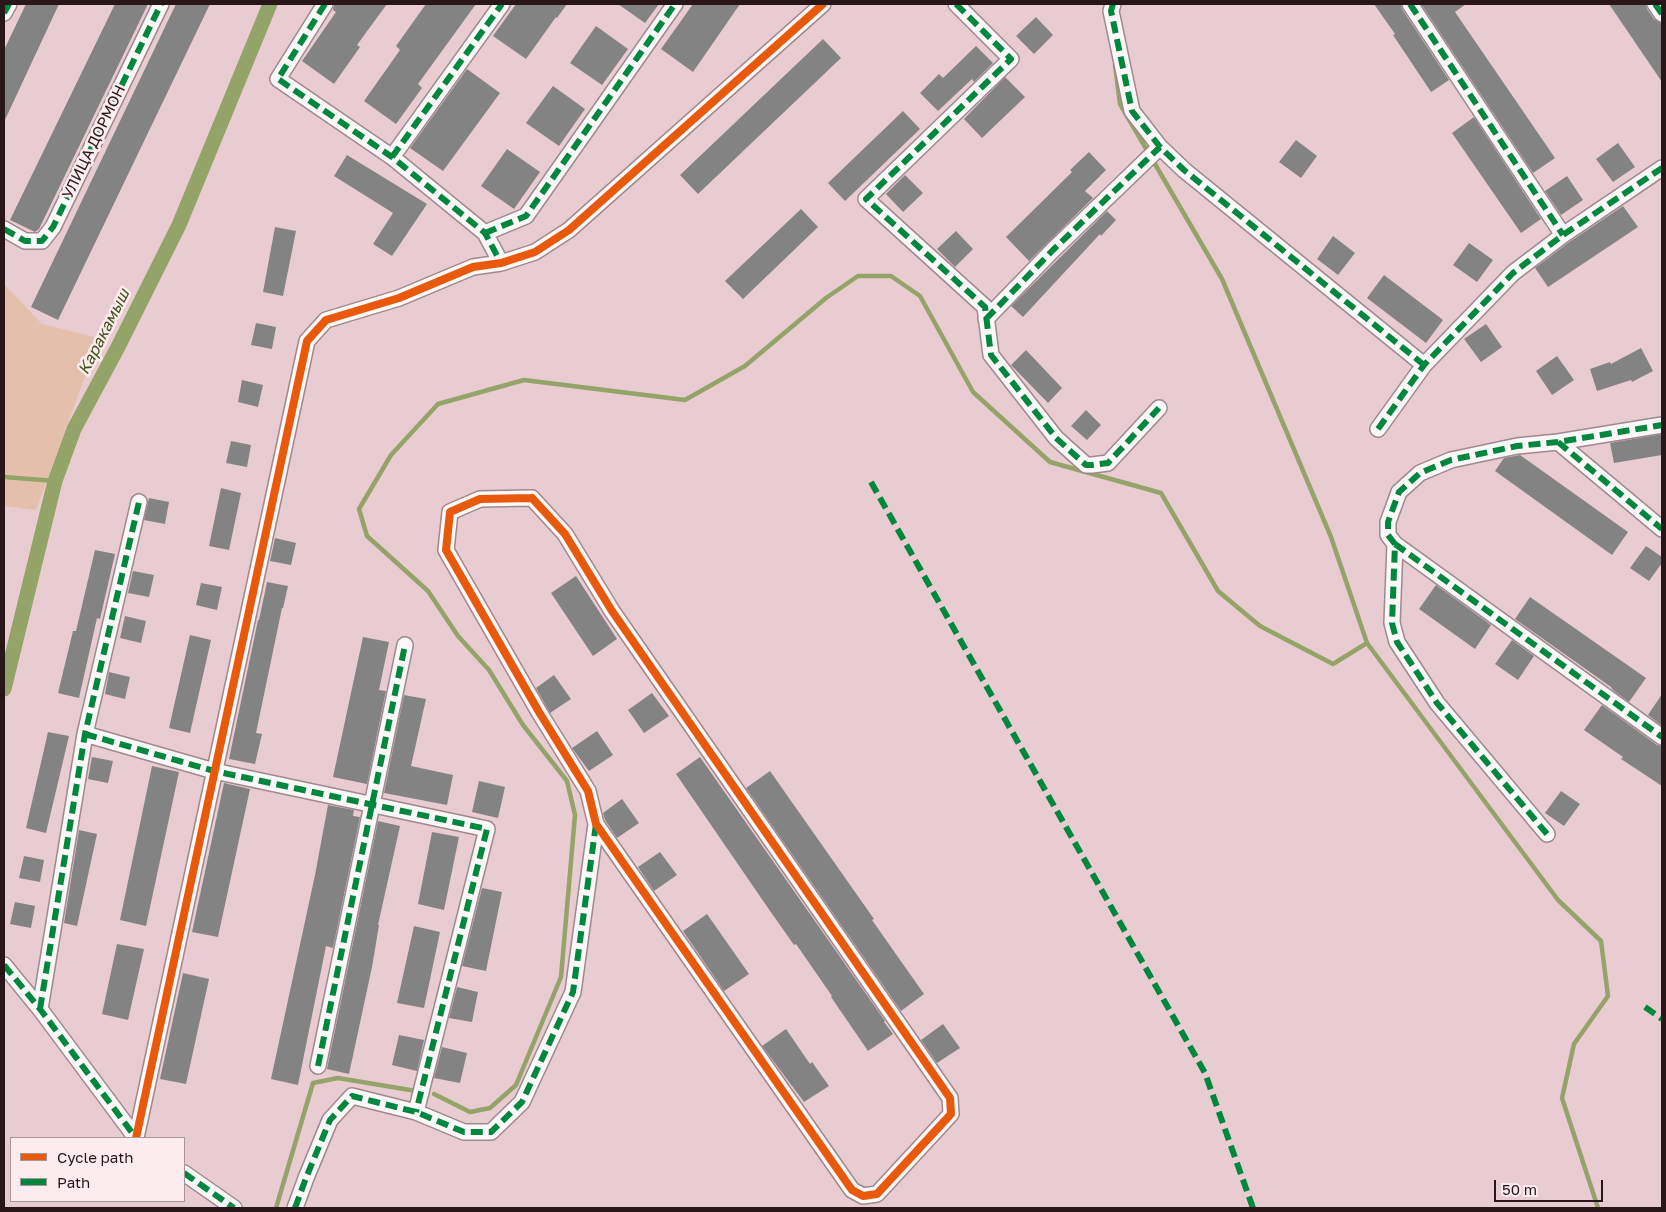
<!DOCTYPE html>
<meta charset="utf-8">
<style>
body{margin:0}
#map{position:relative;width:1666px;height:1212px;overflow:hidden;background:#e9ccd1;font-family:"Golos Text",sans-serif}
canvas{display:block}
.frame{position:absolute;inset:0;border:5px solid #281619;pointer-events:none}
.legend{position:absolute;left:10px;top:1137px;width:175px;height:65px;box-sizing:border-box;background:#fdecef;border:1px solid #a89699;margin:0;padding:6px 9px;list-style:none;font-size:15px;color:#281619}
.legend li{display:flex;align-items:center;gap:10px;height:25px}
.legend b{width:25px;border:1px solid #a89699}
.scale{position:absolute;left:1494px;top:1180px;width:109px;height:22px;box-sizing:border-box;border:2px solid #281619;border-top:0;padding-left:6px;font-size:15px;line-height:18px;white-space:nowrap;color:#281619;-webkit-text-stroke:4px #fdecef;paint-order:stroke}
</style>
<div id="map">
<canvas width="1666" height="1212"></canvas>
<div class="frame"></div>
<ul class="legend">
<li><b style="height:6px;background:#e8590c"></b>Cycle path</li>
<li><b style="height:6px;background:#00873e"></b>Path</li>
</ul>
<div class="scale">50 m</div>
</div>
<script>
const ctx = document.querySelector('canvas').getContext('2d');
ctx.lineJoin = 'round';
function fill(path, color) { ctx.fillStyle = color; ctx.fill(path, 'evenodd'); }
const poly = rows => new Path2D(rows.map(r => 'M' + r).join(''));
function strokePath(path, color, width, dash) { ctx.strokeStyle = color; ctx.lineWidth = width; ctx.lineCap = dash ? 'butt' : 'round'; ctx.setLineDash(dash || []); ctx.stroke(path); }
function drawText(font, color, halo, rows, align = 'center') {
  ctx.font = font + ' "Golos Text",sans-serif'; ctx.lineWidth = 5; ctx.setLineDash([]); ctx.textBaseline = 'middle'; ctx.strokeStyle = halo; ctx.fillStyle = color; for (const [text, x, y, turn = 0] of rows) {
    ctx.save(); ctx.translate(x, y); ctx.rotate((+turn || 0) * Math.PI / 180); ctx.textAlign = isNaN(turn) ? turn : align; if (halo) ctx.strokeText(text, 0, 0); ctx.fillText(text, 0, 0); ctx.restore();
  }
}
const green = poly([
 [4,284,42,324,99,338,36,510,4,506]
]);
const stream = poly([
 [1115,65,1120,104,1222,279,1331,537,1367,643,1558,900,1601,941,1608,996,1574,1044,1562,1098,1598,1208],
 [4,477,55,481],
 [434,1094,470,1112,490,1108,516,1085,561,977,575,815,567,781,523,725,489,670,458,636,428,591,367,536,359,509,391,455,438,404,524,380,685,400,745,366,826,298,858,276,891,276,920,296,973,392,1050,462,1161,493,1218,591,1260,626,1333,664,1367,643],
 [276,1208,313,1083,338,1078,416,1091]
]);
const canal = poly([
 [4,689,55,481,74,429,118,347,179,225,270,4]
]);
const building = poly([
 [26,4,59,4,4,122,4,50],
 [115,4,148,4,39,229,35,232,10,220],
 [176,4,210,4,58,320,31,307],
 [334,4,387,4,357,45,360,47,334,84,302,61,336,12,333,10],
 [426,4,476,4,418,84,422,88,396,124,364,101,400,50,396,46],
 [516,4,567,4,557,18,556,17,526,59,493,36],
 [618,4,659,4,645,23],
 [693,4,740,4,693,72,661,49],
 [1374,4,1401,4,1402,9,1449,80,1431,92,1393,35,1395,34],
 [1421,4,1466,4,1455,12,1555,158,1533,173],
 [1609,4,1646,4,1647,9,1654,19,1662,23,1662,82],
 [1036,17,1053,35,1034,54,1016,36],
 [596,26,628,49,602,85,570,63],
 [823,39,841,58,698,194,680,175],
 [976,46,993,63,974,82,972,79,938,111,920,93,939,74,943,78],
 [467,69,500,93,443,171,410,148],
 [1005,77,1025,97,982,138,964,119],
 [553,86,585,109,559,146,526,123],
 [903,111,920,129,845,201,828,183],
 [1474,117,1541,219,1521,233,1452,133],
 [1296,140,1317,156,1301,178,1279,162],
 [1618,143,1635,167,1613,182,1596,159],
 [507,149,540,172,514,209,481,186],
 [1089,152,1106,170,1085,191,1093,198,1029,261,1006,237,1072,172,1070,170],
 [347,155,427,204,392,256,373,244,393,213,334,176],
 [905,175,923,193,903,212,886,194],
 [1567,176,1583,200,1561,215,1545,191],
 [1623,206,1638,227,1548,287,1535,268,1568,243],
 [801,209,818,227,743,299,725,281],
 [1107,211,1116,220,1101,236,1100,234,1023,317,1011,306],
 [275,227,296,231,283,296,263,292],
 [956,231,973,249,955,267,937,249],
 [1333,236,1355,253,1338,275,1317,259],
 [1469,243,1493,260,1477,282,1453,265],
 [1384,275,1443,320,1426,343,1367,298],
 [256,323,276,327,272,349,251,345],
 [1486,324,1502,347,1481,362,1464,339],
 [1641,348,1653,371,1632,382,1631,380,1597,391,1590,369,1610,362,1611,364],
 [1026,350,1062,388,1048,403,1011,365],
 [1557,356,1574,380,1552,395,1536,371],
 [242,380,263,385,258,407,238,402],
 [1086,410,1101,425,1087,440,1071,426],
 [1662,434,1662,455,1614,463,1610,443],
 [231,441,251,445,247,467,226,463],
 [1520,455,1628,532,1612,555,1495,471,1504,458],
 [221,488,241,493,229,550,209,546],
 [149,498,169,502,165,524,144,520],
 [275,538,296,543,291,565,270,561],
 [1646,546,1662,557,1662,563,1649,581,1630,568],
 [95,550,115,554,100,619,97,618,79,698,58,693,73,631,76,631],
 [133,571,154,575,149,597,128,593],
 [576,576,617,639,593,656,551,593],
 [267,582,288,586,283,608,282,608,256,733,262,734,255,764,229,759,258,620,259,620],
 [201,583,222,587,217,610,196,605],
 [1436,585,1491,625,1475,649,1419,609],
 [1530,597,1646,678,1629,702,1613,690,1611,687,1515,619],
 [125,616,146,621,141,643,120,638],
 [190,635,211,640,190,733,169,728],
 [363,637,389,642,379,690,386,691,367,784,333,777],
 [1512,640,1534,656,1518,680,1495,664],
 [109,672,130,677,125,699,105,694],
 [554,675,571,699,550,713,536,688],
 [652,693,669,716,644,733,628,710],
 [1662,694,1662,726,1648,715],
 [404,695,426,699,411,766,453,775,447,805,384,793],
 [1602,705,1657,745,1662,746,1662,786,1621,759,1623,757,1584,730],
 [597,731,613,755,589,771,572,748],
 [48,732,69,736,46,833,26,828],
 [92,757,113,761,108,783,88,779],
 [700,757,885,1021,884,1022,893,1034,868,1051,831,997,832,996,796,944,794,945,768,908,676,774],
 [152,766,179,772,146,926,120,920],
 [770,771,874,919,872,920,924,994,901,1011,746,788],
 [479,781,505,787,498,818,472,812],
 [224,783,250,789,218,937,192,932],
 [1561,791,1580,804,1564,826,1545,813],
 [622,799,639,823,617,838,605,820,603,813],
 [328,805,354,810,353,816,360,817,333,948,326,946,298,1085,271,1079,315,875],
 [378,821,400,826,378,925,379,925,372,967,349,1074,327,1069],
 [79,830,97,834,77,926,64,923],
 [432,832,459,837,444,910,418,904],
 [660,852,677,875,654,891,638,867],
 [24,856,44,860,40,882,19,878],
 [482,888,502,892,486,971,462,966],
 [15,902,35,906,31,928,10,924],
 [707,914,749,974,724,991,683,931],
 [414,926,440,932,424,1008,397,1003],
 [117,944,144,949,128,1020,102,1014],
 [183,973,209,979,186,1084,160,1079],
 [457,987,478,992,472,1022,449,1018],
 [943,1024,960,1048,937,1063,921,1040],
 [786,1029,810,1064,812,1062,829,1086,804,1102,762,1046],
 [399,1035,424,1040,417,1071,392,1065],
 [442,1047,467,1053,460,1083,434,1078]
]);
const minor = poly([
 [325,4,278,79,392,157,485,233,501,263],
 [956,4,1011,59,866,199,985,307,991,355,1056,438,1086,465,1092,465,1108,463,1159,408],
 [1113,4,1111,11,1132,111,1160,147,1184,170,1424,365],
 [1410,4,1563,235],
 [1655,4,1662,14],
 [4,13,9,4],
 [392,157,502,4],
 [4,229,25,241,42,241,53,227,161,4],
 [485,233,526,216,675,4],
 [986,319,1053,250,1160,147],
 [1378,429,1424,365,1513,273,1563,235,1662,168],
 [1558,442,1662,529],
 [532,498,565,534,612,611,950,1098,951,1114,877,1194,863,1196,852,1190,596,824,588,791,539,712,446,550,450,512,480,499,532,498],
 [1395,544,1662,737],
 [85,734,214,771,487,829,416,1112],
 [1547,834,1437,703,1397,642,1392,623,1395,544,1388,535,1388,522,1399,492,1420,473,1451,460,1517,446,1558,442,1662,425],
 [4,965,40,1009,136,1138],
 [40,1009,85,734,139,502],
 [318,1066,405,645],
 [136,1138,307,341,326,320,399,298,473,267,501,263,535,252,569,230,823,4],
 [184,1173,234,1208],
 [295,1208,306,1178,330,1120,352,1096,416,1112,464,1132,491,1132,522,1102,573,992,596,824]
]);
const quiet = poly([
 [325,4,278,79,392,157,485,233,501,263],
 [956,4,1011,59,866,199,985,307,991,355,1056,438,1086,465,1092,465,1108,463,1159,408],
 [1113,4,1111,11,1132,111,1160,147,1184,170,1424,365],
 [1410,4,1563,235],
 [1655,4,1662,14],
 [4,13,9,4],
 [392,157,502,4],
 [4,229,25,241,42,241,53,227,161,4],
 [485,233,526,216,675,4],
 [986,319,1053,250,1160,147],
 [1378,429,1424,365,1513,273,1563,235,1662,168],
 [1558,442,1662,529],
 [871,482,1205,1073,1253,1208],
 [1395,544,1662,737],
 [85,734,214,771,487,829,416,1112],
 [1547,834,1437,703,1397,642,1392,623,1395,544,1388,535,1388,522,1399,492,1420,473,1451,460,1517,446,1558,442,1662,425],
 [4,965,40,1009,136,1138],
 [1645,1007,1662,1019],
 [40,1009,85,734,139,502],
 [318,1066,405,645],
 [184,1173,234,1208],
 [295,1208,306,1178,330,1120,352,1096,416,1112,464,1132,491,1132,522,1102,573,992,596,824]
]);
const cycleway = poly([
 [532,498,565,534,612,611,950,1098,951,1114,877,1194,863,1196,852,1190,596,824,588,791,539,712,446,550,450,512,480,499,532,498],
 [136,1138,307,341,326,320,399,298,473,267,501,263,535,252,569,230,823,4]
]);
const streetNames = [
 ["УЛИЦА ДОРМОН",94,142,-64]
];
const waterNames = [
 ["Каракамыш",104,332,-63]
];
fill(green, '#e4c0ac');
strokePath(stream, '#94a368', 4.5);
strokePath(canal, '#94a368', 15);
fill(building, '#848384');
strokePath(minor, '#9f898d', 18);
strokePath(minor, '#fcf7f8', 15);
strokePath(quiet, '#00873e', 6, [12, 6]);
strokePath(cycleway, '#e8590c', 8);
drawText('15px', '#281619', '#fdecef', streetNames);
drawText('italic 16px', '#3d5417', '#fdecef', waterNames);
</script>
